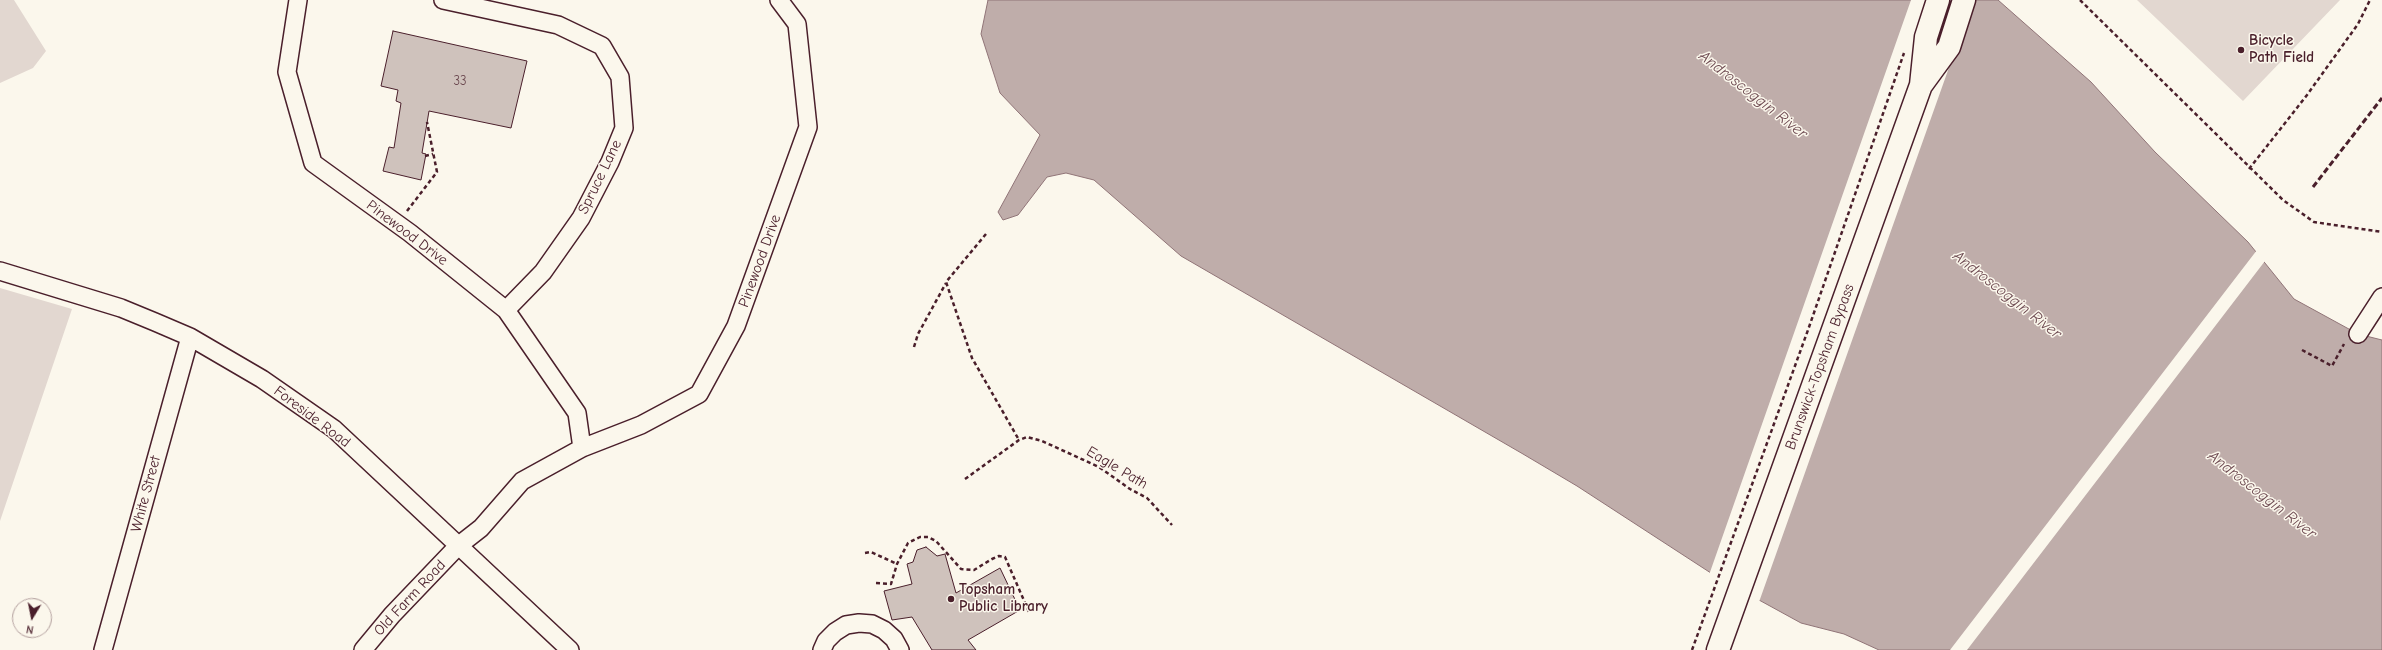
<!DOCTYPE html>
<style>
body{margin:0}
#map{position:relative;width:2382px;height:650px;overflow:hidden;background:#fbf7ec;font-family:"Comic Neue",sans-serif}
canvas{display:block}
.north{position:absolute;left:12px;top:598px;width:40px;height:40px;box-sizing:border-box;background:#fbf7ec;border:1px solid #b4a19f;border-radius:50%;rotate:190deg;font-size:11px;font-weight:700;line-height:16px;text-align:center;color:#4a1f2b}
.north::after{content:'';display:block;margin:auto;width:14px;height:18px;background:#4a1f2b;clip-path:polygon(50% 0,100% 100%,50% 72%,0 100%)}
</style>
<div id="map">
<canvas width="2382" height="650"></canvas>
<div class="north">N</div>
</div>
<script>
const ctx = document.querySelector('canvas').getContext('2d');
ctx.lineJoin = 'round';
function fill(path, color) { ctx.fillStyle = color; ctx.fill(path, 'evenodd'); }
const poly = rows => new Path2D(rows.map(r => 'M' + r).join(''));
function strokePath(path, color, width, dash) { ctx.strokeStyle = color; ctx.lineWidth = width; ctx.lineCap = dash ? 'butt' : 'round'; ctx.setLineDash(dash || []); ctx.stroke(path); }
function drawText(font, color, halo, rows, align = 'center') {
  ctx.font = font + ' "Comic Neue",sans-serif'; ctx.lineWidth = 3; ctx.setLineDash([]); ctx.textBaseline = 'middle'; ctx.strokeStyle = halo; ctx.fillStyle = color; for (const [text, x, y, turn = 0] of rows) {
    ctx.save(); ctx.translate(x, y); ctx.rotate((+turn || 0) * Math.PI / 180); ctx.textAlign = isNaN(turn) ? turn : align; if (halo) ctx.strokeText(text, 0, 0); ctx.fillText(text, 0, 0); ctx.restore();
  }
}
const green = poly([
 [0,0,14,0,46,51,33,68,0,83],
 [2137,0,2340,0,2243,101],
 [0,288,72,309,0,521]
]);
const water = poly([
 [988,0,1998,0,2091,82,2155,152,2248,242,2294,299,2358,334,2382,340,2382,650,1879,650,1844,634,1801,623,1717,577,1577,486,1523,454,1181,256,1094,180,1066,173,1047,177,1018,215,1003,220,998,212,1040,135,1000,93,981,34,988,0]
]);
const pier = poly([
 [1911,0,1973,0,1759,602,1709,575],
 [2257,250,2265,261,1967,650,1950,650]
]);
const building = poly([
 [393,31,527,61,511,128,429,111,422,153,426,154,421,180,383,171,389,147,394,148,401,103,396,101,398,90,381,86,393,31],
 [926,547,937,556,945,554,956,593,1000,568,1020,610,968,640,976,650,932,650,912,617,892,620,884,591,912,584,907,564,913,562,917,550,926,547]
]);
const path = poly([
 [2080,0,2283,200,2314,222,2382,232],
 [425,156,433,154],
 [2249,169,2307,95,2358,24,2370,0],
 [407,211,437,172,427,122],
 [986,234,946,282,972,358,1019,440],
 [914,347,918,334,946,283],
 [2302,350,2332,366,2344,344],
 [965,479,1019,440,1027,437,1042,441,1099,467,1130,489,1147,498,1172,525],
 [865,553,871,552,897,564],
 [876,583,891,584,897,564,908,543,920,537,928,537,936,541,961,569,974,570,992,559,999,556,1005,557,1029,612],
 [1692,650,1808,330,1904,53]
]);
const minor = poly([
 [298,0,287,72,313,163,410,233,506,310,577,413,582,448],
 [443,0,558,25,602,46,620,77,624,128,610,162,581,218,543,272,506,310],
 [0,271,121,308,155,322,190,337,262,379,334,429,570,650],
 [2358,334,2382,297],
 [103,650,190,337],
 [363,650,392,615,458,546,481,528,522,481,582,448,641,425,699,394,736,326,808,127,797,24,779,0],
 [822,650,826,641,835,632,846,625,859,623,872,624,884,630,894,639,900,650]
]);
const highway = poly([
 [1922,84,1949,47,1964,0],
 [1718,650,1921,85,1926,37,1938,0]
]);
const rail = poly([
 [2313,187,2382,98]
]);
const markers = [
 [2241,50,4,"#4a1f2b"],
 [951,599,4,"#4a1f2b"]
];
const numberNames = [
 ["33",460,81]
];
const poiNames = [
 ["Bicycle",2249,41],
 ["Path Field",2249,58],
 ["Topsham",959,590],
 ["Public Library",959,607]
];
const streetNames = [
 ["Spruce Lane",600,177,-64],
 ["Pinewood Drive",407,233,37],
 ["Pinewood Drive",760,261,-70],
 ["Brunswick-Topsham Bypass",1820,367,-70],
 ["Foreside Road",312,417,37],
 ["Eagle Path",1117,468,31],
 ["White Street",146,494,-75],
 ["Old Farm Road",410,598,-47]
];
const waterNames = [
 ["Androscoggin River",1753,95,38],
 ["Androscoggin River",2007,295,38],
 ["Androscoggin River",2262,495,38]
];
fill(green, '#e2d7d0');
fill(water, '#bfadaa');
strokePath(water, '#907477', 1);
fill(pier, '#fbf7ec');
fill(building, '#cfc2bc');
strokePath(building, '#4a1f2b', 1);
strokePath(minor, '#4a1f2b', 20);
strokePath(highway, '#4a1f2b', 25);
strokePath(path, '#4a1f2b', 2.5, [4, 3]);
strokePath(minor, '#fbf7ec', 17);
strokePath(highway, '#fbf7ec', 22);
strokePath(rail, '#4a1f2b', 3, [6, 3]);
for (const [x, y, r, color] of markers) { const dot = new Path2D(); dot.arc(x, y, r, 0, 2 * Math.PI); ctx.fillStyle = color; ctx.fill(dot); strokePath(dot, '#fbf7ec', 1.5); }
drawText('13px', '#6b484f', null, numberNames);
drawText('bold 15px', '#4a1f2b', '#fbf7ec', poiNames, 'left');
drawText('15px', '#4a1f2b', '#fbf7ec', streetNames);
drawText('italic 16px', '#6d4a51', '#fbf7ec', waterNames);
</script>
